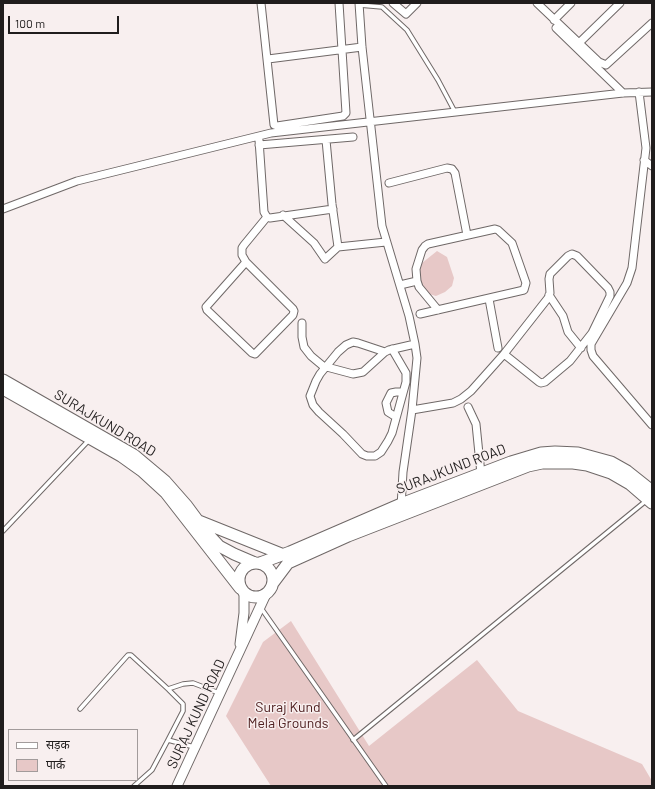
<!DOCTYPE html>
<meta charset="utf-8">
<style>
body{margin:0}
#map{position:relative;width:655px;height:789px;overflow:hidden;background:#f8efef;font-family:Barlow,"Noto Sans Devanagari",sans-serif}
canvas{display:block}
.frame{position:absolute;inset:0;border:4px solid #201d1d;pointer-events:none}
.legend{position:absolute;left:8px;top:729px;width:130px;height:52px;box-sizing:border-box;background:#f8efef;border:1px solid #a29b9b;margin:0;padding:5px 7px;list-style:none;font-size:12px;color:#201d1d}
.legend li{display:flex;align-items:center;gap:8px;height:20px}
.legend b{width:20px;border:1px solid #a29b9b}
.scale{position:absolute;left:8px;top:16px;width:111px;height:18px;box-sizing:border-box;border:2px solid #201d1d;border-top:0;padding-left:5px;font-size:12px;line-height:14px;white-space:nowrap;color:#201d1d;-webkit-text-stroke:3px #f8efef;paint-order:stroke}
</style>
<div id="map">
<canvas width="655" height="789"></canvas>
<div class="frame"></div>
<ul class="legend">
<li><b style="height:5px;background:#fff"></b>सड़क</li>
<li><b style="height:11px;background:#e7c8c7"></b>पार्क</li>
</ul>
<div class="scale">100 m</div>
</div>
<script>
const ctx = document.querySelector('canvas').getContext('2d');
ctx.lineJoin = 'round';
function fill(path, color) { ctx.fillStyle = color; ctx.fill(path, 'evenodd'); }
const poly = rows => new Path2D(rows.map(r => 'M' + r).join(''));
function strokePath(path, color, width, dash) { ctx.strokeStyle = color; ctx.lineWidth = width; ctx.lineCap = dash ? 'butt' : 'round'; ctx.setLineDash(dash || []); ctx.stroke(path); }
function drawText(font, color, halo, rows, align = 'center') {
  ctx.font = font + ' Barlow,sans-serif'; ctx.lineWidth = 3; ctx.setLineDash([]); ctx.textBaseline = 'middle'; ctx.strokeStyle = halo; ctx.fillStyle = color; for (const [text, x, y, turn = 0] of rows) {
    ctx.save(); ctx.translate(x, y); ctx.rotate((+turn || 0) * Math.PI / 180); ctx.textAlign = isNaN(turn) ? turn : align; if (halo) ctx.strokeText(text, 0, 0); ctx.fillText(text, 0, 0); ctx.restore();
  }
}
const green = poly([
 [437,251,447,257,454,278,452,286,445,292,436,296,429,294,422,290,418,269,422,263],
 [291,621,369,746,477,660,518,711,642,764,652,781,652,786,271,786,226,716,263,642]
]);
const service = poly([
 [359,5,382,7,407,30,438,80,455,112],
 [3,531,89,440],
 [261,608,386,786],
 [168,689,183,684,193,683,219,693],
 [80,709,128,655,131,655,168,689,183,704,183,711,168,740],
 [353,740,647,500],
 [134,786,152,770,168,740,194,747]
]);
const minor = poly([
 [261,3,274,125,277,126,343,116,346,113,339,3],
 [359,3,362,47,382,226,409,316,415,344,417,358,412,410,403,472,401,507],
 [393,3,406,14,417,3],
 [537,3,599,62,606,65,652,23],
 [554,20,571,3],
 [556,28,623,93],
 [579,43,620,3],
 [268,59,362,47],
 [639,92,646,148,632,268,627,283,591,344,591,350,593,356,652,425],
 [259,140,264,212,267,217],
 [326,140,332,204,338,247],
 [259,145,353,137],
 [644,160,652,166],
 [389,183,447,168,452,169,455,173,467,235],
 [3,209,77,181,271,133,623,93,652,92],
 [283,215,314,243,325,259,338,247,386,242],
 [267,217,270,218,333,209],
 [246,262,206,307,207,310,252,353,255,354,293,315,294,311,293,309,246,262,242,255,242,248,244,245,267,217],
 [400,285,417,281],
 [549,295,563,316,568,332,581,348],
 [489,299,498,348],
 [420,314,524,290,526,283,512,243,498,230,495,229,428,244,425,246,422,250,416,269,417,281,419,287,438,310],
 [302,323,302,337,304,347,311,356,323,366,353,374,363,372,385,352,389,350,415,344],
 [385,352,358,343,353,342,346,345,338,352,320,374,316,381,310,396,313,405,319,412,343,434,362,454,367,456,375,456,381,452,388,441,392,433,406,382,406,373,392,349],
 [468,407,476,424,481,474],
 [412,410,453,403,461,399,471,391,504,354,548,298,550,293,549,279,550,274,568,256,572,254,577,256,608,288,610,292,610,296,592,333,570,361,545,382,541,383,539,382,504,354],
 [396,417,388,412,386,403,391,393,396,392,403,392]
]);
const tertiary = poly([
 [240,644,244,613,244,593],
 [177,786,266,594]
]);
const secondary = poly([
 [3,380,134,455,165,481,187,506,207,533,219,546,234,554,255,563],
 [3,389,121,456,142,471,166,493,240,588],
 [199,521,284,555],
 '239 580a17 17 0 1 1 34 0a17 17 0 1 1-34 0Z',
 [260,563,290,552,401,504,511,462,541,453,555,452,578,453,611,462,627,471,652,491],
 [273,583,288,563,348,536,528,466,542,463,573,463,587,465,611,473,630,484,652,503]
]);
const streetNames = [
 ["SURAJKUND ROAD",105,423,31],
 ["SURAJKUND ROAD",451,469,-21],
 ["SURAJ KUND ROAD",196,714,-65]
];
const parkNames = [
 ["Suraj Kund",288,707],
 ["Mela Grounds",288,723]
];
fill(green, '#e7c8c7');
strokePath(service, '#6f6867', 5.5);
strokePath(minor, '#6f6867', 9);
strokePath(tertiary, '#6f6867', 11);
strokePath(secondary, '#6f6867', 13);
strokePath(service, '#fff', 3.5);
strokePath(minor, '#fff', 7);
strokePath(tertiary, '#fff', 9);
strokePath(secondary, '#fff', 11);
drawText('14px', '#201d1d', '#f8efef', streetNames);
drawText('14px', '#4f2021', '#f8efef', parkNames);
</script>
